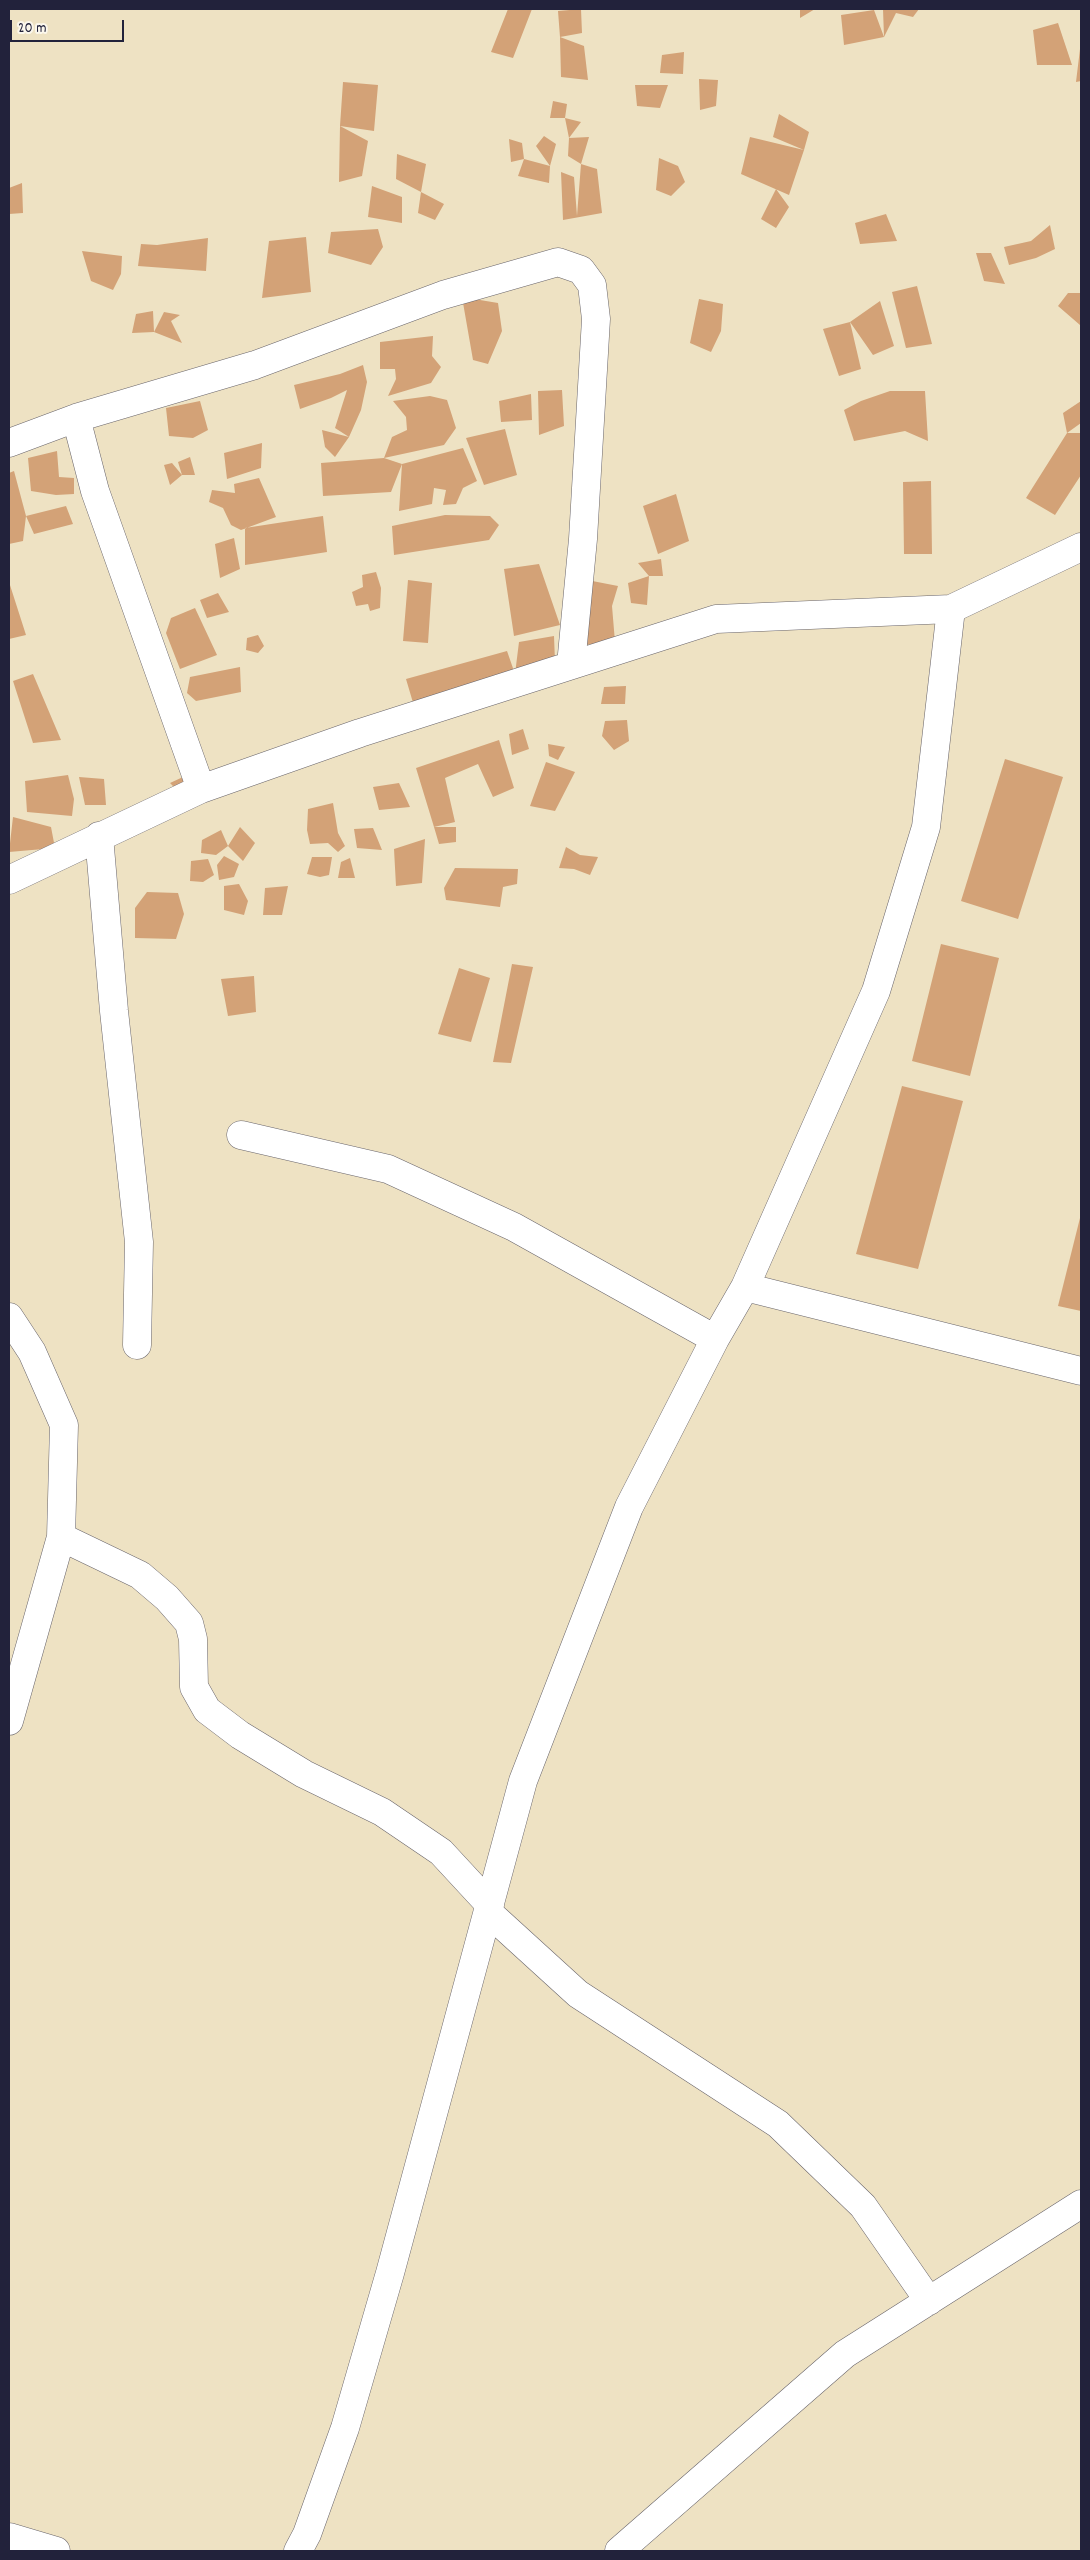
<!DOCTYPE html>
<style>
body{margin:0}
#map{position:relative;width:1090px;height:2560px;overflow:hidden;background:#eee2c3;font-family:Dekko,sans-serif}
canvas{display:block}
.frame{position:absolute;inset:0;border:10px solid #22223b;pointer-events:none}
.scale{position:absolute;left:10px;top:20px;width:114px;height:22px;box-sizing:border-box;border:2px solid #22223b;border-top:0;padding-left:6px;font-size:15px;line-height:18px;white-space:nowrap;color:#22223b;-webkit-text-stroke:4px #fbf7ec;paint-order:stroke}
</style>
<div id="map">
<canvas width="1090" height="2560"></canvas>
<div class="frame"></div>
<div class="scale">20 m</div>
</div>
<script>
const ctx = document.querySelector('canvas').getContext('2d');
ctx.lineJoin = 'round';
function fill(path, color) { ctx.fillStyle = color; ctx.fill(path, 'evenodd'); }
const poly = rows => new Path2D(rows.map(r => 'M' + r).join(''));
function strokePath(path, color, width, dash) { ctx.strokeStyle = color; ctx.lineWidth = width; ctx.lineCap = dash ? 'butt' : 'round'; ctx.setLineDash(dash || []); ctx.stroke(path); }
const building = poly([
 [508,9,532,9,513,58,491,52],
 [581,9,582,33,560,37,558,11],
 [800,9,815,9,800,18],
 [883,9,919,9,913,17,896,13,884,37,844,45,841,15,874,10,884,37],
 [1058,23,1072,65,1037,65,1033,30],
 [560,37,584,46,588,80,561,77],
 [1080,49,1081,81,1076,82],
 [684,52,683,74,660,73,662,55],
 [699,79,718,80,716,106,700,110],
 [343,82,378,85,374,131,340,126,368,141,362,176,339,182,340,126],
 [635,85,668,85,660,108,637,106],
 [553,101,567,104,565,118,581,122,569,138,589,137,581,164,568,156,569,138,565,118,550,118],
 [779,114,809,132,804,150,773,137],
 [544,136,556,144,550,166,536,146],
 [750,137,804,150,789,195,741,174],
 [509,139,522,143,524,159,511,162],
 [397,154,426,164,421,192,444,204,435,220,418,213,421,192,396,179],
 [659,158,678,166,685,182,671,196,656,190],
 [524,159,550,166,549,183,518,176],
 [581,164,597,169,602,213,563,220,561,172,574,177,577,216],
 [22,183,23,213,9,214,9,188],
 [372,186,402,197,402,223,368,217],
 [776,189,789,207,776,228,761,219],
 [886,214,897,241,860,244,855,223],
 [1050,225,1055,249,1036,258,1009,265,1004,247,1031,241],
 [378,229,383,247,371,265,328,253,331,232],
 [306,237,311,292,262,298,269,241],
 [208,238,206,271,138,266,141,244,157,245],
 [82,251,122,256,121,274,113,290,91,281],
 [976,253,991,253,1005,284,984,281],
 [917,286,932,344,906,348,892,292],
 [1068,293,1081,293,1080,325,1058,306],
 [462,297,498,303,502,331,488,364,473,360],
 [699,299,723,304,721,331,711,352,690,343],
 [880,301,894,346,873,355,850,322,861,369,839,376,823,329,850,322],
 [153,311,154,332,164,312,180,315,171,321,182,343,154,332,132,333,136,314],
 [433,336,432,356,441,367,431,383,388,396,396,379,395,369,380,369,380,342],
 [363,365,367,382,361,410,349,437,335,428,347,390,331,398,300,409,294,385,340,374],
 [562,390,564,426,539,435,538,391],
 [890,391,925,391,928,441,905,431,854,441,844,410,861,401],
 [531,394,532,420,501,422,499,401],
 [430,396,447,400,456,428,444,445,384,458,392,437,407,430,406,417,393,401],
 [200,401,208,430,193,438,169,436,166,408],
 [1081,401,1081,423,1067,433,1081,433,1081,475,1055,515,1026,498,1067,433,1063,413],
 [505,429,517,475,484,485,466,438],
 [322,430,349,437,335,457,325,447],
 [262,443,261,468,227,479,224,453],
 [463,448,477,481,463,488,456,504,443,505,446,490,434,488,432,504,399,511,402,464,391,492,323,496,321,463,384,458,402,464],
 [57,451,59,477,74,478,74,494,56,495,31,491,28,458],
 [190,457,195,475,182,475,170,485,164,465,172,463,182,475,178,462],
 [14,471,26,516,23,541,9,544,9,473],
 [259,478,276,517,241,530,231,525,223,508,209,502,212,490,235,493,234,484],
 [931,481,932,554,904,554,903,482],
 [676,494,689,541,658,554,643,506],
 [66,506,73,524,34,534,26,516],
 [445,515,490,516,499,525,489,540,394,555,392,526],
 [323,516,327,552,245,565,245,528],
 [234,538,240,569,220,578,215,544],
 [661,559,663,576,649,576,638,563],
 [539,564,560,625,514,636,504,569],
 [376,572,381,588,380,608,370,611,368,604,356,606,352,592,363,587,362,575],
 [649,576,647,605,631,603,628,583],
 [582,579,618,586,612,606,615,642,583,645],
 [408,580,432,583,428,643,403,641],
 [9,582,26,635,9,639],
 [218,593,229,612,207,618,200,600],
 [195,608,217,655,180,669,166,633,171,618],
 [258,635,264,646,258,653,246,650,247,638],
 [554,636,555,662,515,674,519,642],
 [507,651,515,674,414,706,406,679],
 [240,667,241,692,196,701,187,693,190,677],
 [33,674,61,740,33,743,13,681],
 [626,686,625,704,601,704,604,687],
 [627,720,629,741,614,750,602,736,605,721],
 [523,729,529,749,512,755,509,734],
 [499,740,514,788,493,797,478,764,445,778,455,822,434,827,456,827,456,842,439,844,434,827,416,768],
 [548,744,565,747,558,760,549,756],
 [1005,759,1063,777,1018,919,961,901],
 [546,762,575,772,555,811,530,806],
 [68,775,74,799,72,816,27,812,25,781],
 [79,777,104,779,106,805,85,805],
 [183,777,186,784,176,789,170,783],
 [399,783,410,807,379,810,373,787],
 [333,803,338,833,345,846,338,852,328,843,310,844,307,830,308,809],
 [13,817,51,827,55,848,9,852],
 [240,827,255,843,243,861,228,846,216,855,201,853,202,840,221,830,228,846],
 [373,828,382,850,357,848,354,829],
 [425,839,422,883,396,886,394,849],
 [566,847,580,855,598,857,590,875,574,869,559,868],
 [224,856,239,864,234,877,219,880,217,865],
 [312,857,332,857,329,875,320,877,307,874],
 [350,858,355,878,338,878,341,862],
 [208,859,214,875,203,882,190,881,191,861],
 [455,868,518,869,517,884,503,887,500,907,446,900,444,888],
 [239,884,248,901,244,915,224,910,224,886],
 [288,886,282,915,263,915,265,888],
 [147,892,178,893,184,914,176,939,135,938,135,908],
 [941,944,999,958,970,1076,912,1061],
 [512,964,533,967,511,1063,493,1062],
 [459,968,490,978,471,1042,438,1034],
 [254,976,256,1012,228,1016,221,979],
 [902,1086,963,1101,918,1269,856,1254],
 [1081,1214,1081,1311,1058,1306]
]);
const minor = poly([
 [76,418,95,491,201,789],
 [9,443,76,418,255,365,443,295,558,262,581,270,592,285,596,319,583,539,571,665],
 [99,836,114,1011,139,1242,137,1345],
 [9,880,201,789,360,733,716,619,951,609,1081,547],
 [241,1135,388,1169,514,1227,715,1339],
 [745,1287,1081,1371],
 [9,1317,32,1352,64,1425,61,1537,9,1721],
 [61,1537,140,1575,167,1598,189,1623,193,1639,194,1687,207,1710,240,1735,304,1774,382,1812,441,1852,490,1905],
 [488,1912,578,1994,778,2124,863,2206,929,2301],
 [9,2537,56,2551],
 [298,2551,307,2534,345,2428,390,2273,523,1781,629,1507,715,1339,745,1287,876,991,926,827,951,609],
 [619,2551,845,2354,1081,2204]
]);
fill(building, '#d3a277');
strokePath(minor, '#69656b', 29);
strokePath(minor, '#fff', 28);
</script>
